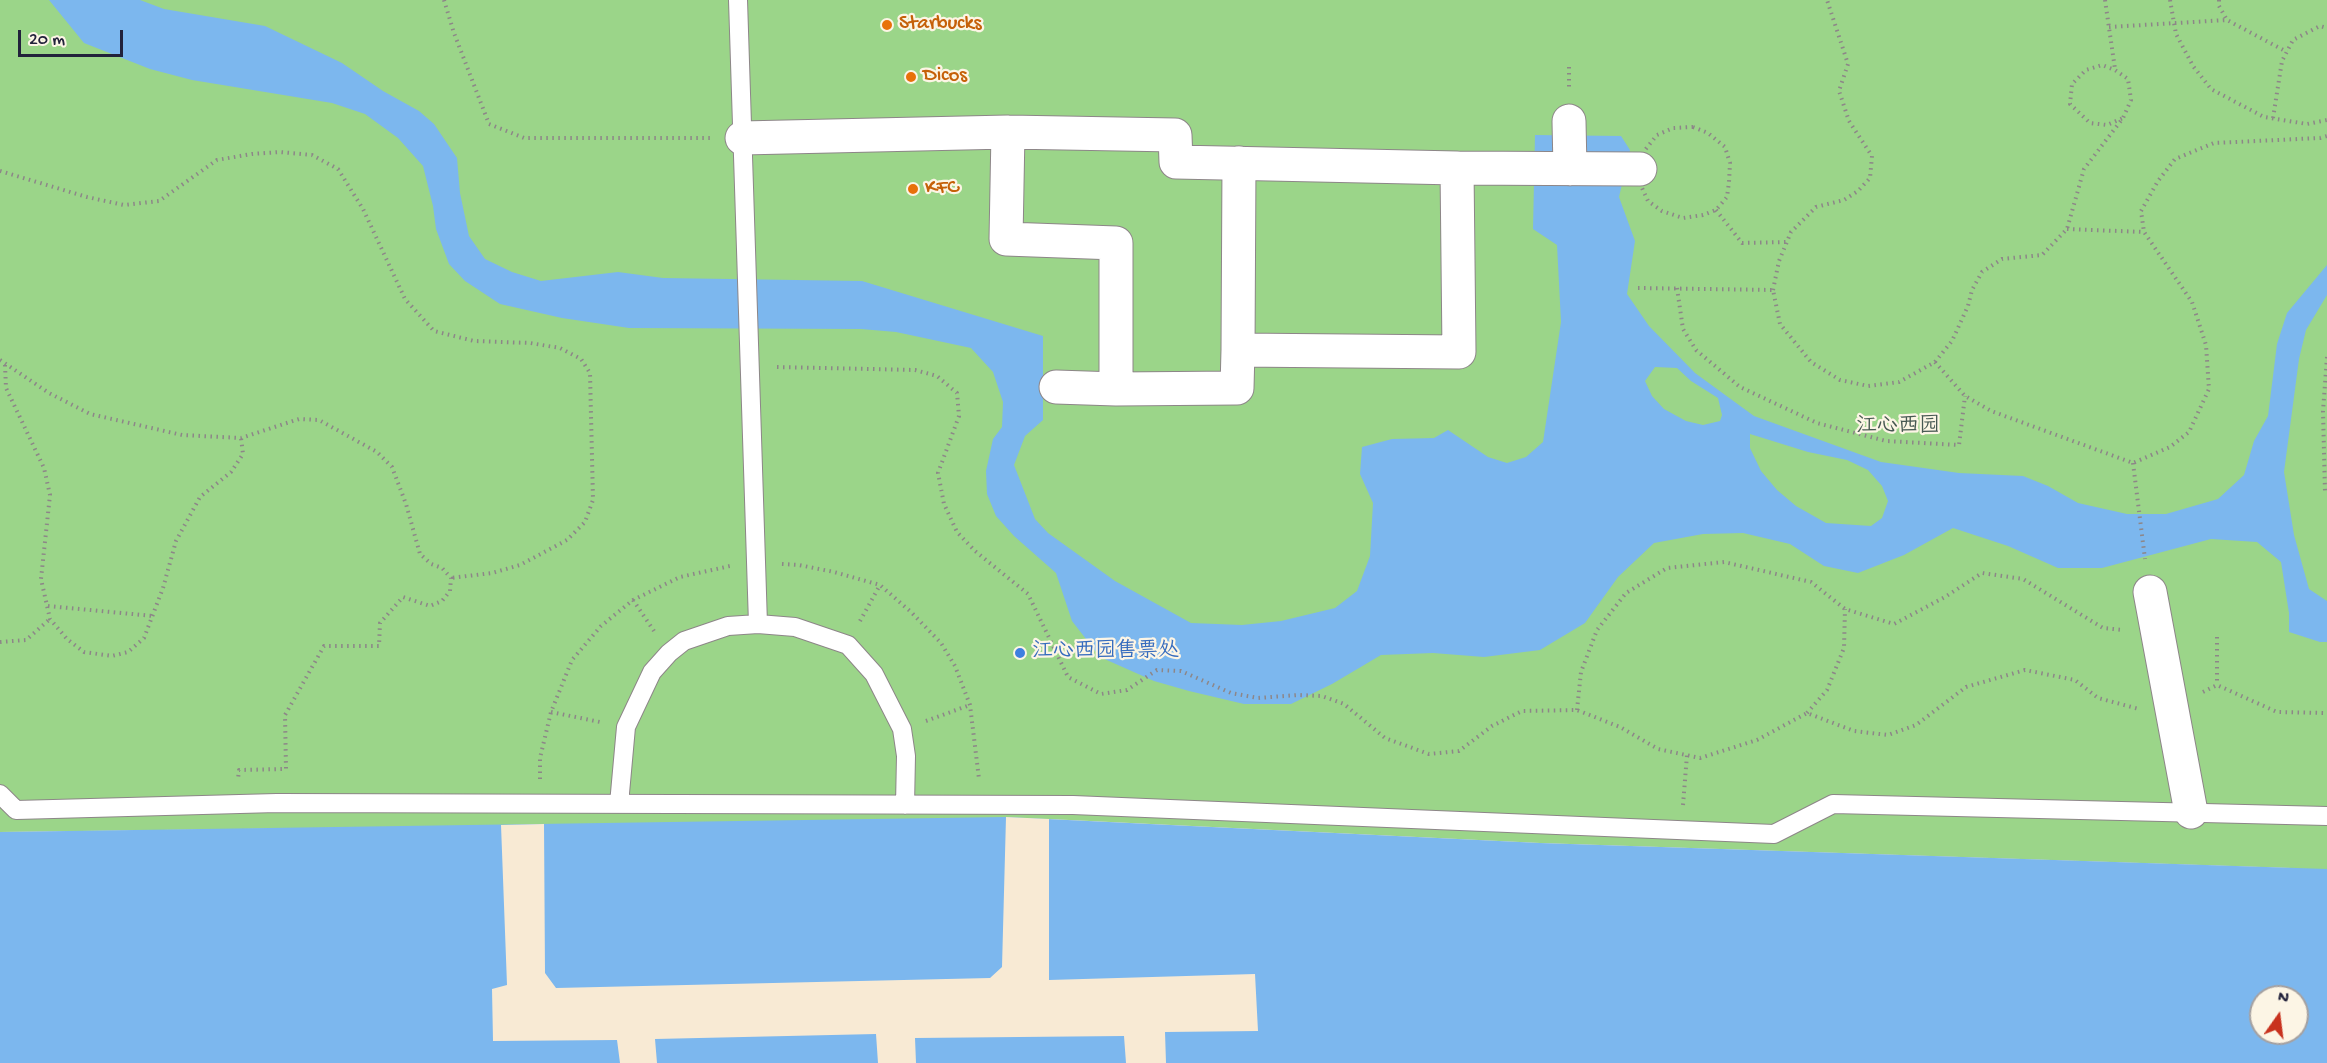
<!DOCTYPE html>
<meta charset="utf-8">
<style>
body{margin:0}
#map{position:relative;width:2327px;height:1063px;overflow:hidden;background:#f8ead4;font-family:"Gochi Hand",sans-serif}
canvas{display:block}
.north{position:absolute;left:2249px;top:985px;width:60px;height:60px;box-sizing:border-box;background:#fcf5e5;border:2px solid #a5a1a1;border-radius:50%;rotate:14deg;font-size:16px;font-weight:700;line-height:24px;text-align:center;color:#22223b}
.north::after{content:'';display:block;margin:auto;width:21px;height:27px;background:#c8321e;clip-path:polygon(50% 0,100% 100%,50% 72%,0 100%)}
.scale{position:absolute;left:18px;top:30px;width:105px;height:27px;box-sizing:border-box;border:3px solid #22223b;border-top:0;padding-left:8px;font-size:18px;line-height:21px;white-space:nowrap;color:#22223b;-webkit-text-stroke:4px #fcf5e5;paint-order:stroke}
</style>
<div id="map">
<canvas width="2327" height="1063"></canvas>
<div class="north">N</div>
<div class="scale">20 m</div>
</div>
<script>
const ctx = document.querySelector('canvas').getContext('2d');
ctx.lineJoin = 'round';
function fill(path, color) { ctx.fillStyle = color; ctx.fill(path, 'evenodd'); }
const poly = rows => new Path2D(rows.map(r => 'M' + r).join(''));
function strokePath(path, color, width, dash) { ctx.strokeStyle = color; ctx.lineWidth = width; ctx.lineCap = dash ? 'butt' : 'round'; ctx.setLineDash(dash || []); ctx.stroke(path); }
function drawText(font, color, halo, rows, align = 'center') {
  ctx.font = font + ' "Gochi Hand","LXGW WenKai TC",sans-serif'; ctx.lineWidth = 4.5; ctx.setLineDash([]); ctx.textBaseline = 'middle'; ctx.strokeStyle = halo; ctx.fillStyle = color; for (const [text, x, y, turn = 0] of rows) {
    ctx.save(); ctx.translate(x, y); ctx.rotate((+turn || 0) * Math.PI / 180); ctx.textAlign = isNaN(turn) ? turn : align; if (halo) ctx.strokeText(text, 0, 0); ctx.fillText(text, 0, 0); ctx.restore();
  }
}
const green = poly([
 [0,0,2327,0,2327,879,2291,868,1540,843,1049,819,0,832]
]);
const water = poly([
 [49,0,140,0,164,9,265,26,342,63,383,91,419,111,434,124,457,158,460,193,469,236,485,259,512,272,541,281,618,272,663,278,862,281,1043,336,1043,420,1025,436,1014,465,1035,519,1048,533,1115,581,1191,623,1242,625,1281,621,1335,608,1357,591,1370,556,1373,503,1360,474,1362,447,1392,439,1434,438,1448,430,1488,457,1507,463,1526,457,1543,442,1561,322,1557,245,1533,229,1535,135,1621,136,1630,150,1619,197,1635,241,1627,294,1649,326,1695,373,1754,416,1881,462,1959,473,2023,476,2048,486,2078,503,2127,514,2166,514,2218,499,2244,475,2254,441,2268,416,2277,344,2287,313,2327,265,2327,295,2306,330,2299,359,2284,472,2294,535,2309,589,2327,601,2327,642,2320,642,2289,632,2289,613,2281,562,2257,542,2211,539,2102,568,2058,568,2008,546,1953,528,1904,555,1858,573,1824,566,1790,544,1743,533,1703,534,1654,543,1618,577,1585,623,1540,650,1484,657,1433,653,1381,655,1332,684,1291,704,1244,704,1189,691,1154,681,1100,657,1072,621,1056,573,1014,536,996,516,987,494,986,471,993,439,1002,427,1003,402,993,372,971,348,896,332,861,329,629,328,562,318,500,304,465,281,449,264,436,229,433,206,423,166,398,138,365,114,332,103,192,80,150,69,84,43],
 [1655,367,1677,368,1691,381,1718,398,1722,415,1720,421,1703,425,1686,421,1664,409,1652,396,1645,381],
 [1750,434,1808,452,1847,460,1868,470,1882,486,1888,501,1882,518,1871,526,1826,523,1796,506,1777,490,1761,471,1750,448],
 [1006,817,1540,843,2327,869,2327,1063,0,1063,0,832],
 [2261,997,2297,997,2297,1033,2261,1033]
]);
const pier = poly([
 [1006,817,1049,819,1049,980,1255,974,1258,1031,1165,1032,1166,1063,1126,1063,1124,1036,915,1038,916,1063,878,1063,876,1034,655,1039,657,1063,620,1063,617,1040,493,1041,492,989,507,985,501,825,544,824,545,973,556,988,990,978,1002,967]
]);
const path = poly([
 [444,0,454,33,489,124,524,138,710,138],
 [2105,0,2115,69],
 [2170,0,2176,34,2193,66,2211,89,2264,117,2307,124,2327,120],
 [2219,0,2219,6,2227,20,2287,52],
 [2109,27,2227,20],
 [1569,67,1569,88],
 [2273,118,2282,61,2293,40,2320,26,2327,28],
 [1693,127,1708,133,1725,147,1730,163,1729,182,1727,197,1716,210,1703,215,1683,218,1662,211,1648,201,1642,188,1640,169,1645,150,1657,135,1673,128,1693,127],
 [0,171,87,197,124,205,159,201,217,160,252,154,280,152,312,155,338,169,363,209,405,299,434,331,474,341,530,343,560,348,581,359,590,373,593,500,585,522,567,540,520,565,492,573,451,578],
 [1716,210,1742,243,1786,242],
 [2067,229,2144,232],
 [1638,288,1773,290,1780,324,1811,362,1840,380,1868,386,1899,382,1935,362,1965,396,1991,411,2133,463,2170,447,2189,432,2209,389,2206,345,2192,302,2144,232,2141,211,2158,181,2175,159,2214,143,2320,138,2327,136],
 [1677,288,1683,329,1696,350,1740,387,1817,423,1886,441,1959,445,1965,396],
 [1773,290,1779,261,1791,232,1816,207,1844,200,1858,191,1870,178,1872,156,1849,121,1839,91,1848,64,1827,0],
 [2327,357,2323,411,2325,492,2327,492],
 [0,360,49,393,90,414,182,435,241,438,299,419,319,420,377,452,392,467,406,504,420,554,431,564,442,568,451,578,450,591,442,601,430,606,403,597,380,623,379,646,324,646,285,715,286,769,239,770,238,779],
 [1935,362,1952,341,1968,306,1972,290,1982,272,2002,259,2042,255,2067,229,2084,169,2123,118,2131,100,2128,79,2115,70,2102,65,2086,70,2072,84,2070,104,2090,123,2107,125,2123,118],
 [5,365,6,388,44,468,50,495,41,579,50,619,67,639,84,652,112,656,128,652,144,638,163,588,176,541,200,497,231,472,243,454,241,438],
 [777,367,915,370,937,376,957,393,959,416,938,473,944,504,957,532,975,551,1028,594,1068,677,1101,694,1127,690,1157,670,1181,671,1231,693,1258,698,1298,695,1322,696,1344,704,1385,738,1429,754,1459,751,1492,726,1522,711,1577,710,1620,727,1658,749,1700,758,1757,740,1807,713,1854,731,1888,735,1916,725,1966,687,2025,670,2075,680,2098,698,2139,709],
 [2133,463,2145,559],
 [782,564,799,565,834,572,880,585,911,612,941,643,955,666,970,705,979,779],
 [633,600,654,631],
 [48,606,153,616],
 [860,621,880,585],
 [2217,637,2217,685],
 [0,642,26,640,50,619],
 [2203,692,2217,685,2277,712,2327,713],
 [1577,710,1581,672,1597,630,1626,593,1667,568,1724,562,1811,582,1845,609,1894,624,1945,597,1982,573,2023,579,2103,628,2123,630],
 [551,712,600,722],
 [1807,713,1827,690,1844,648,1845,609],
 [926,721,970,705],
 [540,779,540,758,551,712,572,660,601,626,633,600,680,577,730,566],
 [1683,805,1687,755]
]);
const lane = poly([
 [738,0,758,624],
 [0,794,16,810,277,803,1073,805,1774,834,1833,804,2327,816],
 [619,804,626,727,652,672,669,653,684,641,728,626,758,624,795,627,848,645,874,674,902,729,906,756,905,805]
]);
const street = poly([
 [1569,121,1570,169],
 [742,138,1008,132,1175,135,1176,162,1457,168,1459,352,1238,350,1237,388,1116,389,1116,243,1006,239,1008,132],
 [1457,168,1640,169],
 [1238,350,1239,163],
 [1056,387,1116,389],
 [2150,592,2191,812]
]);
const markers = [
 [887,25,6,"#e8710a"],
 [911,77,6,"#e8710a"],
 [913,189,6,"#e8710a"],
 [1020,653,6,"#3f7fe0"]
];
const foodNames = [
 ["Starbucks",899,25],
 ["Dicos",923,77],
 ["KFC",925,189]
];
const parkNames = [
 ["江心西园",1898,428]
];
const shopNames = [
 ["江心西园售票处",1032,653]
];
fill(green, '#9bd589');
fill(water, '#7cb7ee');
fill(pier, '#f8ead4');
strokePath(lane, '#8d8688', 20);
strokePath(street, '#8d8688', 35);
strokePath(path, '#8d8688', 4, [1.5, 4.5]);
strokePath(lane, '#fff', 18);
strokePath(street, '#fff', 33);
for (const [x, y, r, color] of markers) { const dot = new Path2D(); dot.arc(x, y, r, 0, 2 * Math.PI); ctx.fillStyle = color; ctx.fill(dot); strokePath(dot, '#fcf5e5', 2); }
drawText('21px', '#c56008', '#fcf5e5', foodNames, 'left');
drawText('21px', '#465852', '#fcf5e5', parkNames);
drawText('21px', '#366cbe', '#fcf5e5', shopNames, 'left');
</script>
